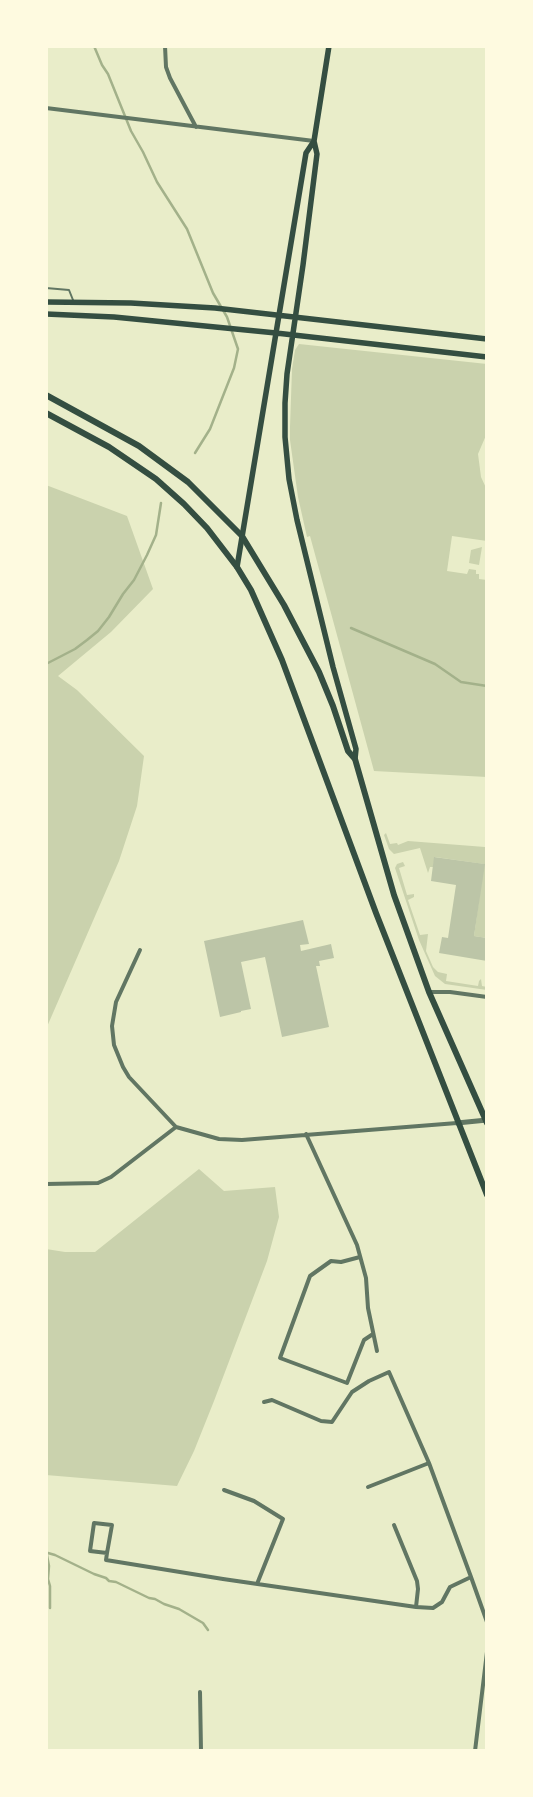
<!DOCTYPE html>
<style>
body{margin:0}
#map{position:relative;width:533px;height:1797px;overflow:hidden;background:#e9edc9;font-family:Ubuntu,sans-serif}
canvas{display:block}
.frame{position:absolute;inset:0;border:48px solid #fefae0;pointer-events:none}
</style>
<div id="map">
<canvas width="533" height="1797"></canvas>
<div class="frame"></div>
</div>
<script>
const ctx = document.querySelector('canvas').getContext('2d');
ctx.lineJoin = 'round';
function fill(path, color) { ctx.fillStyle = color; ctx.fill(path, 'evenodd'); }
const poly = rows => new Path2D(rows.map(r => 'M' + r).join(''));
function strokePath(path, color, width, dash) { ctx.strokeStyle = color; ctx.lineWidth = width; ctx.lineCap = dash ? 'butt' : 'round'; ctx.setLineDash(dash || []); ctx.stroke(path); }
const green = poly([
 [299,344,487,364,487,433,478,454,481,477,487,490,487,541,452,536,447,571,467,574,469,569,476,570,476,574,479,574,479,579,487,580,487,777,374,771,310,536,307,537,298,497,290,440,290,427,292,369,295,350],
 [46,485,127,516,153,589,111,632,58,676,77,690,144,756,137,806,119,861,46,1029],
 [482,547,479,565,469,563,471,550],
 [386,833,390,844,397,843,398,845,408,841,485,847,487,843,487,938,474,936,484,864,435,857,433,867,430,867,428,873,420,848,394,854,389,849,384,835],
 [403,862,405,866,399,868,407,895,414,894,414,897,408,900,420,935,428,934,426,951,433,967,438,972,447,974,446,981,478,986,479,981,481,979,482,986,487,987,487,990,445,984,435,976,419,940,395,868,397,864],
 [199,1169,224,1191,275,1187,279,1217,267,1261,214,1401,194,1451,177,1486,46,1475,46,1249,65,1252,95,1252]
]);
const stream = poly([
 [94,46,102,65,108,74,131,131,143,152,157,182,187,229,213,293,227,317,238,349,234,368,210,429,195,453],
 [351,628,435,664,461,682,487,686],
 [46,664,75,649,87,640,98,631,109,617,123,594,134,580,147,555,156,535,161,503],
 [46,1550,49,1566,48,1579,50,1586,50,1608],
 [48,1553,55,1555,94,1574,106,1578,109,1581,116,1582,149,1598,155,1599,164,1604,179,1609,203,1623,208,1630]
]);
const building = poly([
 [434,857,485,864,474,936,487,938,487,961,439,953,442,937,448,938,456,885,431,881],
 [303,920,309,944,300,945,301,951,331,944,334,958,319,961,320,966,316,966,329,1027,282,1037,265,957,241,962,251,1009,241,1011,241,1012,220,1017,204,941]
]);
const service = poly([
 [46,288,69,290,73,300]
]);
const minor = poly([
 [165,46,166,67,170,78,196,127],
 [46,108,314,141],
 [140,950,116,1002,112,1026,114,1045,123,1067,129,1077,176,1127,219,1139,242,1140,457,1123],
 [429,992,450,992,487,997],
 [306,1134,357,1245,366,1278,368,1308,377,1351],
 [46,1184,98,1183,111,1177,176,1127],
 [360,1257,341,1262,331,1261,310,1276,280,1358,347,1383,364,1340,373,1334],
 [368,1487,429,1463],
 [224,1490,254,1501,283,1519,257,1584],
 [394,1525,417,1581,418,1589,416,1607],
 [107,1553,90,1551,94,1523,112,1525,107,1553,106,1560,223,1579,416,1607,433,1608,442,1602,450,1587,471,1577,429,1463,389,1372,369,1381,352,1392,332,1422,321,1421,272,1400,264,1402],
 [471,1577,487,1622],
 [200,1692,201,1751],
 [475,1751,487,1652]
]);
const tertiary = poly([
 [457,1123,487,1120]
]);
const secondary = poly([
 [314,141,317,154,303,265,287,374,285,403,285,437,289,479,297,520,333,667,356,749,355,759],
 [46,302,131,303,215,308,487,339],
 [46,314,114,317,276,333,487,357],
 [237,567,306,153,314,141,329,46]
]);
const primary = poly([
 [46,395,139,446,188,482,242,536,284,605,319,672,333,706,348,751,355,759,394,895,429,992,487,1123],
 [46,413,109,447,156,479,184,504,207,528,237,567,251,590,282,660,376,913,487,1195]
]);
fill(green, '#cad2ad');
strokePath(stream, '#a3b18a', 2.5);
fill(building, '#bcc5a7');
strokePath(service, '#617663', 2);
strokePath(minor, '#617663', 4);
strokePath(tertiary, '#617663', 5);
strokePath(secondary, '#344e41', 5.5);
strokePath(primary, '#344e41', 6);
</script>
